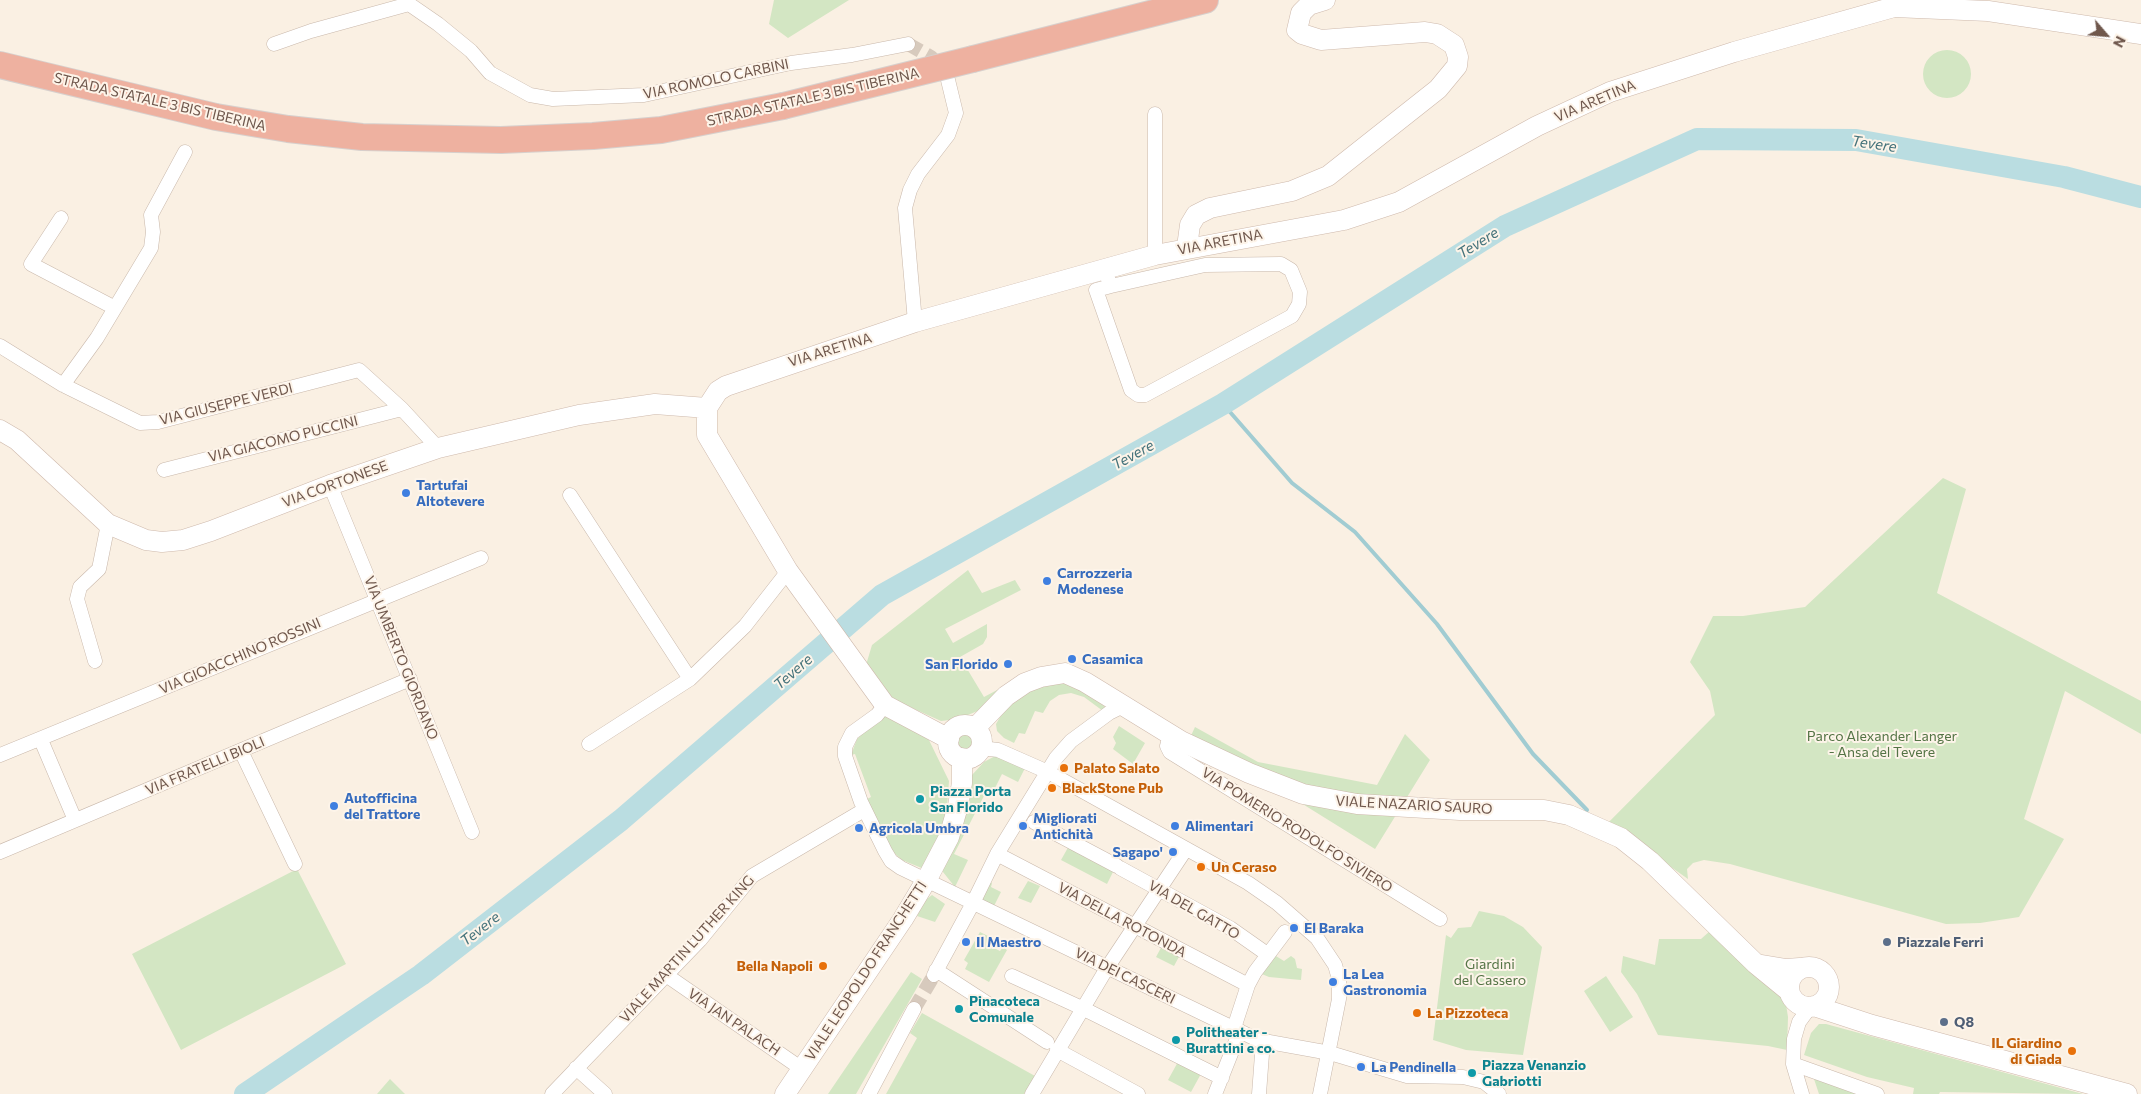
<!DOCTYPE html>
<meta charset="utf-8">
<style>
body{margin:0}
#map{position:relative;width:2141px;height:1094px;overflow:hidden;background:#faf0e3;font-family:Commissioner,sans-serif}
canvas{display:block}
.north{position:absolute;left:2081px;top:10px;width:50px;height:50px;-webkit-text-stroke:4px #fdf4e9;paint-order:stroke;rotate:117deg;font-size:14px;font-weight:700;line-height:20px;text-align:center;color:#6f574c}
.north::after{content:'';display:block;margin:auto;width:18px;height:22px;background:#6f574c;clip-path:polygon(50% 0,100% 100%,50% 72%,0 100%)}
</style>
<div id="map">
<canvas width="2141" height="1094"></canvas>
<div class="north">N</div>
</div>
<script>
const ctx = document.querySelector('canvas').getContext('2d');
ctx.lineJoin = 'round';
function fill(path, color) { ctx.fillStyle = color; ctx.fill(path, 'evenodd'); }
const poly = rows => new Path2D(rows.map(r => 'M' + r).join(''));
function strokePath(path, color, width, dash) { ctx.strokeStyle = color; ctx.lineWidth = width; ctx.lineCap = dash ? 'butt' : 'round'; ctx.setLineDash(dash || []); ctx.stroke(path); }
function drawText(font, color, halo, rows, align = 'center') {
  ctx.font = font + ' Commissioner,sans-serif'; ctx.lineWidth = 4; ctx.setLineDash([]); ctx.textBaseline = 'middle'; ctx.strokeStyle = halo; ctx.fillStyle = color; for (const [text, x, y, turn = 0] of rows) {
    ctx.save(); ctx.translate(x, y); ctx.rotate((+turn || 0) * Math.PI / 180); ctx.textAlign = isNaN(turn) ? turn : align; if (halo) ctx.strokeText(text, 0, 0); ctx.fillText(text, 0, 0); ctx.restore();
  }
}
const green = poly([
 [774,0,849,0,788,38,769,24],
 '1923 74a24 24 0 1 1 48 0a24 24 0 1 1-48 0Z',
 [1943,478,1966,489,1937,593,2141,701,2141,734,2065,691,2024,819,2064,839,2019,917,1980,923,1946,924,1730,864,1704,860,1693,863,1687,869,1688,879,1654,855,1595,836,1715,715,1710,691,1690,662,1713,616,1743,616,1805,607],
 [968,570,982,593,1015,580,1021,590,945,629,953,643,987,624,987,637,983,644,960,657,984,697,999,689,980,710,958,719,941,721,890,698,866,665,872,645],
 [1061,681,1080,689,1107,708,1103,711,1084,697,1071,693,1059,695,1050,701,1043,713,1035,711,1025,734,1019,733,1014,743,1004,738,997,731,996,724,1010,700,1029,687],
 [886,711,926,734,949,781,946,821,924,869,902,860,893,852,865,800,871,797,855,754,851,755,857,739],
 [1119,726,1145,743,1133,764,1113,749,1116,743,1113,737],
 [1195,727,1258,762,1377,785,1405,734,1430,760,1375,849,1272,785,1189,740],
 '955 741a11 11 0 1 1 22 0a11 11 0 1 1-22 0Z',
 [997,755,1025,768,1018,782,1002,774,991,796,985,794,954,854,968,860,955,887,943,872,942,867,972,775,984,762],
 [1070,844,1115,868,1107,884,1061,860],
 [297,869,346,964,181,1050,132,954],
 [1028,881,1040,886,1031,903,1018,898],
 [990,882,992,883,991,887,1001,892,993,908,982,900],
 [932,895,945,904,935,922,917,916,924,901],
 [1479,911,1504,916,1523,927,1542,947,1523,1055,1466,1050,1433,1040,1446,935,1451,938,1458,928,1471,927],
 [1710,931,1784,992,1788,1017,1787,1050,1768,1046,1658,1035,1637,994,1621,972,1623,956,1655,965,1659,939,1701,939],
 [980,932,990,937,986,944,1000,951,1003,947,1007,950,989,982,965,969,968,963,964,960],
 [1163,944,1181,953,1174,966,1156,957],
 [1271,953,1284,961,1291,956,1295,959,1297,968,1302,969,1301,980,1269,977,1257,972],
 [911,972,922,979,856,1094,828,1094],
 [1606,976,1633,1017,1610,1032,1584,991],
 [922,1013,1035,1076,1024,1094,886,1094,917,1038,910,1033],
 [1819,1024,1826,1024,2083,1094,1940,1092,1939,1094,1913,1094,1914,1088,1867,1077,1804,1055,1811,1033],
 [1179,1060,1202,1072,1191,1092,1168,1080],
 [1812,1073,1869,1094,1819,1094],
 [390,1079,405,1094,377,1094]
]);
const stream = poly([
 [1223,404,1292,483,1355,532,1437,624,1533,754,1587,810]
]);
const river = poly([
 [245,1094,421,975,621,820,882,595,1223,404,1505,226,1697,139,1856,140,2064,177,2141,197]
]);
const streetTunnel = poly([
 [908,44,931,57,941,69],
 [914,1009,934,975]
]);
const street = poly([
 [408,0,409,4,438,24,471,51,490,73,530,95,553,99,644,95,791,63,852,55,908,44],
 [274,44,311,31,409,4],
 [1155,114,1155,255],
 [61,218,31,264,115,308],
 [1104,269,1111,286,1205,265,1281,264,1291,270,1300,292,1299,304,1292,316,1145,395,1138,395,1131,390,1096,290,1111,286],
 [915,322,905,208,910,190,918,174,948,135,956,113,948,80],
 [0,346,63,385,140,423,158,422,359,370,402,409,438,448],
 [63,385,97,338,151,248,153,232,151,215,185,152],
 [164,470,402,409],
 [330,485,472,832],
 [570,495,690,679],
 [95,661,77,599,80,587,99,569,108,524],
 [885,705,877,715,852,733,845,747,845,756,861,802,885,851,891,861,901,868,1258,1040,1330,1053,1407,1076,1463,1077,1484,1082,1499,1094],
 [1170,735,1167,746,1170,752,1440,919],
 [41,740,75,820],
 [589,744,690,679,745,626,788,571],
 [981,748,998,750,1048,772,1248,883,1277,903,1317,938,1335,965,1339,979,1339,999,1320,1094],
 [241,751,295,864],
 [0,755,481,558],
 [1034,822,1117,866],
 [0,852,410,679],
 [997,854,1248,985],
 [1120,868,1230,928,1267,954],
 [936,970,1047,1042],
 [666,975,802,1069],
 [934,975,973,903,997,854,1056,758,1071,741,1109,713,1123,706],
 [1012,976,1082,1008,1222,1078],
 [1234,1028,1248,985,1255,972,1285,932],
 [1057,1050,1138,1094],
 [1793,1064,1877,1094],
 [576,1068,605,1094],
 [552,1094,700,940,752,876,864,810],
 [869,1094,914,1009],
 [1032,1094,1107,968,1186,849],
 [1215,1094,1240,1031],
 [1259,1094,1263,1041],
 [1802,1094,1793,1064,1794,1039,1799,1022,1810,1007]
]);
const secondary = poly([
 [1187,247,1190,225,1196,215,1210,208,1292,191,1328,176,1438,89,1457,66,1458,57,1454,45,1437,34,1425,32,1321,40,1302,34,1297,30,1301,13,1309,5,1325,0],
 [0,430,17,440,108,524,146,540,162,542,183,540,211,531,330,485,438,448,579,415,655,404,707,408],
 '948 742a17 17 0 1 1 34 0a17 17 0 1 1-34 0Z',
 [975,728,1006,696,1025,683,1041,677,1065,673,1085,682,1181,741,1249,773,1303,794,1357,804,1460,810,1544,810,1569,815,1621,838,1650,861,1756,964],
 [949,739,885,705,788,571,707,435,707,408,718,391,726,386,915,322,1155,255,1344,220,1399,202,1537,126,1610,92,1734,52,1894,7,1988,11,2141,34],
 '1789 987a20 20 0 1 1 40 0a20 20 0 1 1-40 0Z',
 [1789,991,1756,964,1786,969,1800,968],
 [1814,1006,1872,1025,2127,1094],
 [785,1094,903,919,927,879,949,837,958,806,962,783,962,758]
]);
const highway = poly([
 [973,59,1205,0],
 [0,65,216,117,288,129,362,137,501,140,593,136,661,130,783,106]
]);
const highwayBridge = poly([
 [783,106,973,59]
]);
const markers = [
 [406,493,5,"#3f7fe0"],
 [1047,581,5,"#3f7fe0"],
 [1072,659,5,"#3f7fe0"],
 [1008,664,5,"#3f7fe0"],
 [1064,768,5,"#e8710a"],
 [1052,788,5,"#e8710a"],
 [920,799,5,"#0f9aa8"],
 [334,806,5,"#3f7fe0"],
 [1023,826,5,"#3f7fe0"],
 [1175,826,5,"#3f7fe0"],
 [859,828,5,"#3f7fe0"],
 [1173,852,5,"#3f7fe0"],
 [1201,867,5,"#e8710a"],
 [1294,928,5,"#3f7fe0"],
 [966,942,5,"#3f7fe0"],
 [1887,942,5,"#5c6f8a"],
 [823,966,5,"#e8710a"],
 [1333,982,5,"#3f7fe0"],
 [959,1009,5,"#0f9aa8"],
 [1417,1013,5,"#e8710a"],
 [1944,1022,5,"#5c6f8a"],
 [1176,1040,5,"#0f9aa8"],
 [2072,1051,5,"#e8710a"],
 [1361,1067,5,"#3f7fe0"],
 [1472,1073,5,"#0f9aa8"]
];
const streetNames = [
 ["VIA ROMOLO CARBINI",716,79,-12],
 ["STRADA STATALE 3 BIS TIBERINA",813,97,-13],
 ["VIA ARETINA",1595,101,-23],
 ["STRADA STATALE 3 BIS TIBERINA",160,102,13],
 ["VIA ARETINA",1220,242,-11],
 ["VIA ARETINA",830,350,-17],
 ["VIA GIUSEPPE VERDI",226,404,-14],
 ["VIA GIACOMO PUCCINI",283,439,-14],
 ["VIA CORTONESE",335,484,-20],
 ["VIA GIOACCHINO ROSSINI",240,656,-23],
 ["VIA UMBERTO GIORDANO",401,658,68],
 ["VIA FRATELLI BIOLI",205,766,-23],
 ["VIALE NAZARIO SAURO",1414,805,3],
 ["VIA POMERIO RODOLFO SIVIERO",1297,830,32],
 ["VIA DEL GATTO",1194,910,30],
 ["VIA DELLA ROTONDA",1122,920,28],
 ["VIALE MARTIN LUTHER KING",687,949,-48],
 ["VIALE LEOPOLDO FRANCHETTI",866,971,-57],
 ["VIA DEI CASCERI",1125,976,26],
 ["VIA JAN PALACH",734,1022,34]
];
const shopNames = [
 ["Tartufai",416,485],
 ["Altotevere",416,501],
 ["Carrozzeria",1057,573],
 ["Modenese",1057,589],
 ["Casamica",1082,659],
 ["San Florido",998,664,"right"],
 ["Autofficina",344,798],
 ["del Trattore",344,814],
 ["Migliorati",1033,818],
 ["Antichità",1033,834],
 ["Alimentari",1185,826],
 ["Agricola Umbra",869,828],
 ["Sagapo'",1163,852,"right"],
 ["El Baraka",1304,928],
 ["Il Maestro",976,942],
 ["La Lea",1343,974],
 ["Gastronomia",1343,990],
 ["La Pendinella",1371,1067]
];
const parkNames = [
 ["Parco Alexander Langer",1882,736],
 ["- Ansa del Tevere",1882,752],
 ["Giardini",1490,964],
 ["del Cassero",1490,980]
];
const foodNames = [
 ["Palato Salato",1074,768],
 ["BlackStone Pub",1062,788],
 ["Un Ceraso",1211,867],
 ["Bella Napoli",813,966,"right"],
 ["La Pizzoteca",1427,1013],
 ["IL Giardino",2062,1043,"right"],
 ["di Giada",2062,1059,"right"]
];
const cultureNames = [
 ["Piazza Porta",930,791],
 ["San Florido",930,807],
 ["Pinacoteca",969,1001],
 ["Comunale",969,1017],
 ["Politheater -",1186,1032],
 ["Burattini e co.",1186,1048],
 ["Piazza Venanzio",1482,1065],
 ["Gabriotti",1482,1081]
];
const serviceNames = [
 ["Piazzale Ferri",1897,942],
 ["Q8",1954,1022]
];
const waterNames = [
 ["Tevere",1874,144,8],
 ["Tevere",1478,243,-32],
 ["Tevere",1133,455,-29],
 ["Tevere",793,672,-41],
 ["Tevere",480,929,-38]
];
fill(green, '#d3e6c3');
strokePath(stream, '#a1ccd2', 4);
strokePath(river, '#badde1', 22);
strokePath(streetTunnel, '#d7cabd', 14, [14, 7]);
strokePath(street, '#c9b8ab', 15);
strokePath(secondary, '#ceb9ac', 21);
strokePath(highway, '#d7d0cd', 28);
strokePath(street, '#fff', 14);
strokePath(secondary, '#fff', 20);
strokePath(highway, '#eeb1a0', 26);
strokePath(highwayBridge, '#d7d0cd', 28, []);
strokePath(highwayBridge, '#eeb1a0', 26);
for (const [x, y, r, color] of markers) { const dot = new Path2D(); dot.arc(x, y, r, 0, 2 * Math.PI); ctx.fillStyle = color; ctx.fill(dot); strokePath(dot, '#fdf4e9', 2); }
drawText('14px', '#6f574c', '#fdf4e9', streetNames);
drawText('bold 14px', '#366cbe', '#fdf4e9', shopNames, 'left');
drawText('14px', '#547445', '#fdf4e9', parkNames);
drawText('bold 14px', '#c56008', '#fdf4e9', foodNames, 'left');
drawText('bold 14px', '#0d838f', '#fdf4e9', cultureNames, 'left');
drawText('bold 14px', '#4e5e75', '#fdf4e9', serviceNames, 'left');
drawText('italic 15px', '#45737b', '#fdf4e9', waterNames);
</script>
